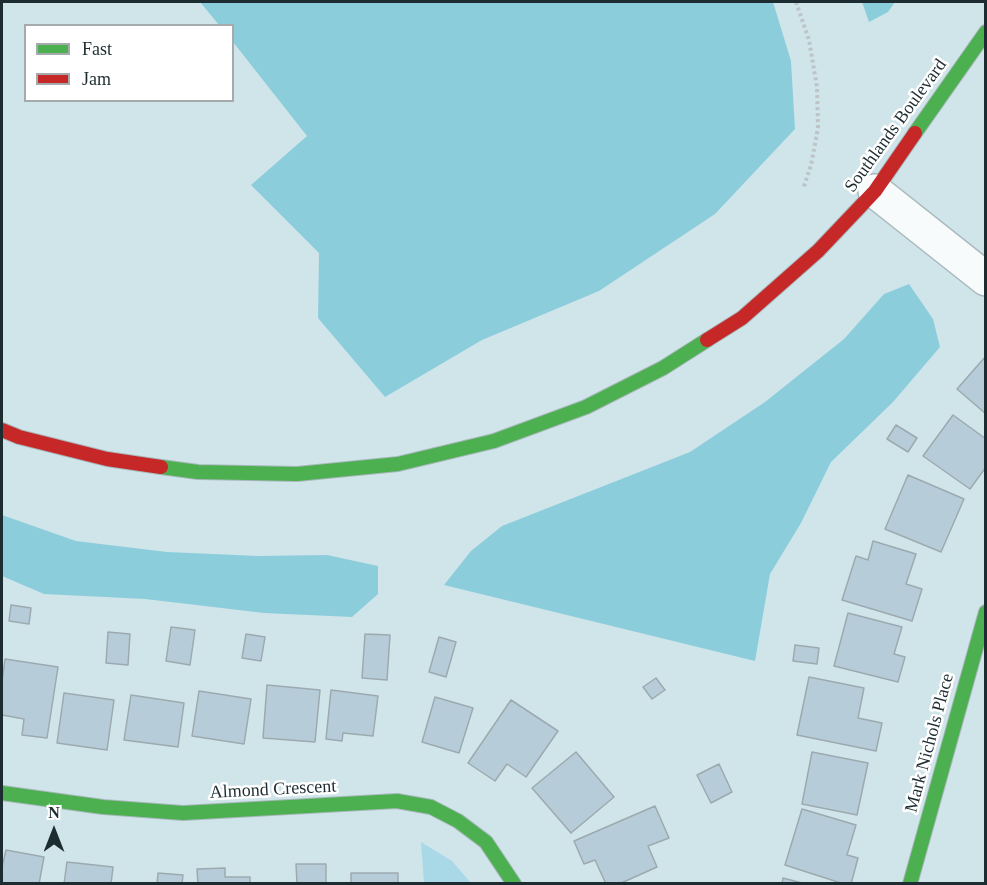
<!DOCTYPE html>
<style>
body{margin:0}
#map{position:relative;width:987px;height:885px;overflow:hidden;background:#d0e5ea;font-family:Georgia,serif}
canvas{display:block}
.frame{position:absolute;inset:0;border:3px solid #1d2c30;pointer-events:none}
.legend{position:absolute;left:24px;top:24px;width:210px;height:78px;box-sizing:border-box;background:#fff;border:2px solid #a5abac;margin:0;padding:8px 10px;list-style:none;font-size:18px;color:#1d2c30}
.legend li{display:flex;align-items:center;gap:12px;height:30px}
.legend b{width:30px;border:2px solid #a5abac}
.north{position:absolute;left:24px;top:801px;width:60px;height:60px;-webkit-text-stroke:4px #fff;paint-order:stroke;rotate:0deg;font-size:16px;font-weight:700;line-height:24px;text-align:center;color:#1d2c30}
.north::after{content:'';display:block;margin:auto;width:21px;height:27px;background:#1d2c30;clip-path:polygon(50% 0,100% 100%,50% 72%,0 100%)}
</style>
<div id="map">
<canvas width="987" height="885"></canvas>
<div class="frame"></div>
<ul class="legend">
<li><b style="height:8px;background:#4caf50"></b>Fast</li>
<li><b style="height:8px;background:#c62828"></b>Jam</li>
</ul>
<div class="north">N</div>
</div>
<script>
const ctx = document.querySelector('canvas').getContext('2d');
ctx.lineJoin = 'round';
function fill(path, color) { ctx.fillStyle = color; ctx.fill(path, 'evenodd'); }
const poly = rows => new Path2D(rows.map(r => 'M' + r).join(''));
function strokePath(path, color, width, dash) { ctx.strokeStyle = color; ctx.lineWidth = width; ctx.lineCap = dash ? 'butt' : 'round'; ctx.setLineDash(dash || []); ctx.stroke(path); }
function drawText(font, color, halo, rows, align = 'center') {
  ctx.font = font + ' Georgia,serif'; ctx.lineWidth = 5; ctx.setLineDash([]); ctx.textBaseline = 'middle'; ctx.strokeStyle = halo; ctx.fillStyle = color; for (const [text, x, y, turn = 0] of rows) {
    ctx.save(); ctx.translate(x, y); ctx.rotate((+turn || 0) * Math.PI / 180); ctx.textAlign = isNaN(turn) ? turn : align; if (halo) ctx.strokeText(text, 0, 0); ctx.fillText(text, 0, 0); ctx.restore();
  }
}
const green = poly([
 [421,842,452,861,471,883,424,883]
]);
const forest = poly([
 [200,2,773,2,791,61,795,129,715,214,599,291,482,340,385,397,318,318,319,253,251,185,307,136,233,42,232,26,219,25],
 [862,2,895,2,888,12,869,22],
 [909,284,933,319,940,347,893,402,831,462,801,523,770,574,755,661,444,585,471,551,502,526,690,452,765,402,844,339,884,294],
 [2,515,76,541,167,552,258,556,327,555,378,566,378,594,352,617,264,613,145,599,44,594,2,576]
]);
const building = poly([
 [986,356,986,414,957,389,986,356],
 [953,415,986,439,986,467,970,489,923,456,953,415],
 [896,425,917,438,908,452,887,439,896,425],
 [908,475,964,499,941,552,885,529,908,475],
 [873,541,916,554,906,584,922,589,912,621,842,600,856,556,868,560,873,541],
 [11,605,31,608,29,624,9,621,11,605],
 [848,613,902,627,894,654,905,657,898,682,834,666,848,613],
 [171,627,195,630,190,665,166,661,171,627],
 [108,632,130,634,128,665,106,663,108,632],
 [246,634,265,637,261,661,242,658,246,634],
 [365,634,390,635,387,680,362,678,365,634],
 [439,637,456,642,446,677,429,672,439,637],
 [795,645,819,648,817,664,793,661,795,645],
 [5,659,58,667,47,738,22,735,24,719,2,715,2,682,5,659],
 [809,677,864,688,858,718,882,723,876,751,797,735,809,677],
 [656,678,665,690,652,699,643,687,656,678],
 [267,685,320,690,315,742,263,738,267,685],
 [331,690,378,696,373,736,343,733,342,741,326,739,331,690],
 [199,691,251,699,244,744,192,736,199,691],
 [64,693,114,700,107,750,57,743,64,693],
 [131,695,184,703,178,747,124,740,131,695],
 [435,697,473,708,459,753,422,742,435,697],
 [511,700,558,731,526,777,507,764,495,781,468,763,511,700],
 [576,752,614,797,571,833,532,788,576,752],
 [812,752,868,763,857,815,802,804,812,752],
 [719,764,732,792,711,803,697,775,719,764],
 [655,806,669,838,648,846,657,867,619,884,606,884,595,860,584,864,574,841,655,806],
 [802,809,856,825,847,855,858,858,851,884,844,884,785,865,802,809],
 [6,850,44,857,39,884,2,884,2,867,6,850],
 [67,862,113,867,111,884,64,884,67,862],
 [296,864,326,864,326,884,297,884,296,864],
 [225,868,225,877,250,877,250,884,198,884,197,869,225,868],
 [158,873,183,875,182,884,157,884,158,873],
 [351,873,398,873,398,884,351,884,351,873],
 [783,878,806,884,782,884,783,878]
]);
const path = poly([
 [796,2,809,40,817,87,818,128,811,165,803,189]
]);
const street = poly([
 [875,191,986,279]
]);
const fast = poly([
 [915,133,986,32],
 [161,467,198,472,297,474,398,464,494,441,586,407,663,368,707,340],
 [2,793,103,807,183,813,397,801,431,807,458,821,486,842,514,884],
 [910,884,986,612]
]);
const jam = poly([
 [707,340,742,318,818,251,875,191,915,133],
 [2,430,19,437,107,459,161,467]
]);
const streetNames = [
 ["Southlands Boulevard",896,126,-54],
 ["Mark Nichols Place",930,743,-75],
 ["Almond Crescent",273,790,-3]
];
fill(green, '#a9d9e6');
fill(forest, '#8ccddc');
fill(building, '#b6cdd9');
strokePath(building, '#9caab0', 1.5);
strokePath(street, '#a8b8bc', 36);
strokePath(fast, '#a8b8bc', 16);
strokePath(jam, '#a8b8bc', 16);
strokePath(path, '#bcc4c7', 4, [3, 3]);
strokePath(street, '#f8fbfc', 33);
strokePath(fast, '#4caf50', 14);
strokePath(jam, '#c62828', 14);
drawText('18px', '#1d2c30', '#fff', streetNames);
</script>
